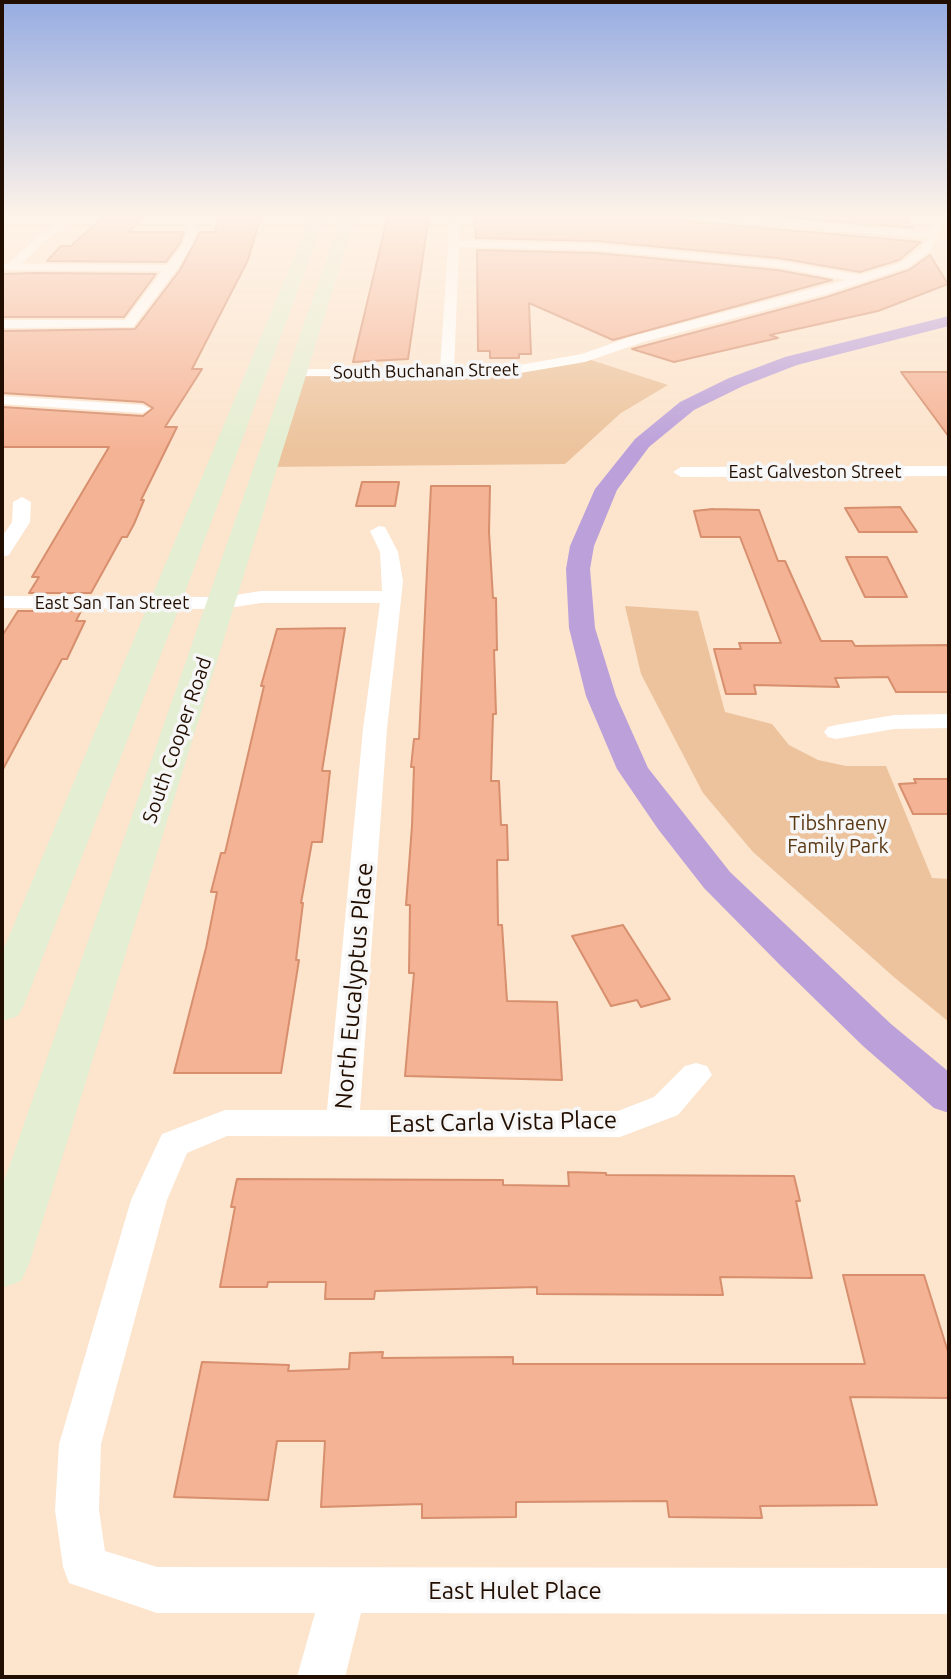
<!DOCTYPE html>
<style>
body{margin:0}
#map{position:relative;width:951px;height:1679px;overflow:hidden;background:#fce4cd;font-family:Ubuntu,sans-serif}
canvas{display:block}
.frame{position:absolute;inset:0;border:4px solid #220e00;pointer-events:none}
</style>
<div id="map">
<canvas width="951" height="1679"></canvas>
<div class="frame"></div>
</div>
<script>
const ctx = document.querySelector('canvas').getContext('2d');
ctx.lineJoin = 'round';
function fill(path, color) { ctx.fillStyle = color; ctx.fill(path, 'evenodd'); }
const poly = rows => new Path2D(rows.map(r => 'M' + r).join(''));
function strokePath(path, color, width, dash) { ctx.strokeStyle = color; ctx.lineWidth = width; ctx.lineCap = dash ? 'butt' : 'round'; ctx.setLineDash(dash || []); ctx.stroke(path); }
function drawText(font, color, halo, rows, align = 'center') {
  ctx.font = font + ' Ubuntu,sans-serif'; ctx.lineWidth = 7; ctx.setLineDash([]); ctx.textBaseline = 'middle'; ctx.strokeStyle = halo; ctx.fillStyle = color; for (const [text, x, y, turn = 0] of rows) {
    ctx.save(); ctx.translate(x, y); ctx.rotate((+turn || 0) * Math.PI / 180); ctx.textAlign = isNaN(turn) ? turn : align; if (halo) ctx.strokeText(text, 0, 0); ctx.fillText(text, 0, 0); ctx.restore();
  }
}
const green = poly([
 [585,358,668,385,621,413,565,464,264,467,298,373,497,373],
 [625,606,698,611,725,712,772,724,789,745,818,760,846,766,886,766,932,878,949,879,949,1022,895,978,753,852,703,793,641,674]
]);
const canal = poly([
 [949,316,949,326,797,365,743,386,694,410,649,447,617,490,594,546,590,569,595,628,616,696,648,768,730,872,891,1024,949,1072,949,1113,934,1108,863,1046,780,965,704,888,658,829,617,769,586,696,569,628,566,569,570,546,595,489,635,439,680,402,729,378,785,357,949,316]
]);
const building = poly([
 [105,215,146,215,129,232,184,232,180,243,166,262,47,261,61,246,71,246,105,215],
 [218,215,261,215,248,260,192,369,202,369,165,427,177,427,141,500,144,500,134,524,127,537,122,537,91,593,29,593,39,577,32,577,109,447,2,447,2,407,143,416,153,408,143,402,2,393,2,331,135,329,180,270,200,232,215,232,218,215],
 [388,215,429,215,408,359,353,362,388,215],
 [474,215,679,215,687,221,921,242,899,260,860,272,778,258,597,241,476,238,474,215],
 [759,215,905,215,913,228,759,215],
 [477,250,597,253,777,270,832,280,613,340,529,303,531,354,519,354,519,358,490,358,490,351,478,351,477,250],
 [930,255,948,284,878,311,770,335,778,338,674,362,632,349,827,297,909,270,930,255],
 [2,274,36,273,156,274,124,317,2,317,2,274],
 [901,372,949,372,949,437,901,372],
 [362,482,399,482,395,506,356,506,362,482],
 [431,486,490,486,489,532,493,598,496,598,497,650,494,650,496,714,493,714,491,781,499,781,501,825,507,825,508,860,497,860,498,925,502,925,507,1001,557,1002,562,1080,405,1076,414,973,409,973,410,905,406,905,412,826,414,767,411,767,414,739,419,739,431,486],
 [900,507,917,532,859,532,845,508,900,507],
 [713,509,759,510,778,561,785,561,821,641,852,641,855,646,949,645,949,692,896,692,888,677,835,678,839,687,754,685,756,694,726,694,714,649,741,649,739,643,781,643,740,537,701,537,694,511,713,509],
 [846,557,887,557,907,597,865,597,846,557],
 [18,611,81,611,76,621,85,621,67,659,62,659,2,771,2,636,18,611],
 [345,628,322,771,330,771,322,842,312,842,301,903,303,903,296,960,299,960,281,1073,174,1073,206,948,217,892,211,892,221,853,225,853,264,686,261,686,277,629,345,628],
 [914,779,949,779,949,814,913,814,899,784,916,783,914,779],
 [623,925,670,999,641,1007,637,1000,611,1006,572,936,623,925],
 [568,1172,606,1173,606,1175,794,1176,800,1201,796,1201,812,1278,720,1277,723,1295,537,1294,537,1287,375,1291,374,1299,325,1299,326,1282,268,1282,267,1287,220,1287,235,1207,231,1207,237,1179,503,1180,503,1185,569,1186,568,1172],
 [843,1275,924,1275,949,1355,949,1398,850,1397,877,1505,760,1506,762,1518,669,1517,667,1501,516,1502,516,1517,422,1518,422,1504,321,1507,325,1441,277,1441,268,1500,174,1497,202,1362,289,1365,288,1371,349,1369,350,1353,383,1352,382,1358,513,1357,513,1364,865,1364,843,1275]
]);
const street = poly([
 [69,215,81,215,46,240,21,264,167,265,183,244,188,229,180,218,188,218,198,229,193,244,178,268,133,327,2,328,2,320,125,320,162,271,2,270,2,264,8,264,38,236,69,215],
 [450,215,460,215,459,241,597,244,777,261,860,275,900,263,921,248,927,238,687,218,682,215,723,215,930,232,933,220,928,215,939,215,943,220,939,235,929,252,908,267,826,294,643,342,585,362,497,377,293,376,293,370,298,369,440,369,450,215],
 [459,247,597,250,777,267,846,280,633,336,582,354,497,369,454,369,459,247],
 [2,396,143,405,150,409,143,413,2,404,2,396],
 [949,466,949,476,681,477,673,472,681,467,949,466],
 [22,497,31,502,30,522,9,555,2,557,2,537,12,522,13,502,22,497],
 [379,526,385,527,398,552,403,581,387,729,360,1110,618,1111,654,1097,685,1066,696,1063,707,1066,712,1075,678,1115,620,1137,227,1136,187,1153,167,1200,101,1444,99,1510,105,1551,157,1567,949,1568,949,1614,361,1613,345,1677,297,1677,315,1613,157,1613,69,1583,63,1567,55,1510,59,1444,131,1200,162,1134,225,1110,327,1110,363,729,380,603,261,603,222,609,2,608,2,596,222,597,261,591,382,591,380,552,370,531,379,526],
 [949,714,949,728,894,729,836,739,828,737,824,732,828,727,836,725,894,715,949,714]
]);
const secondary = poly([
 [312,215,326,215,181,603,24,1005,18,1016,2,1021,2,953,312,215],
 [342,215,356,215,29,1264,21,1281,2,1288,2,1187,342,215]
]);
const farStreetnames = [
 ["South Buchanan Street",426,371,-1],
 ["East Galveston Street",815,472],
 ["East San Tan Street",112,603]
];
const streetNames = [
 ["South Cooper Road",177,740,-71]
];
const parkNames = [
 ["Tibshraeny",838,823],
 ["Family Park",838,846]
];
const nearStreetnames = [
 ["North Eucalyptus Place",354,986,-85],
 ["East Carla Vista Place",503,1122,-1],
 ["East Hulet Place",515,1591]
];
fill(green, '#ecc39c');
fill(canal, '#bba0da');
fill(building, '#f5b395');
strokePath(building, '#d78f6e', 2);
fill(street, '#fff');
fill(secondary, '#e4eed2');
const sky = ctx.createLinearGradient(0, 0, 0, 450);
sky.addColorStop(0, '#96ace2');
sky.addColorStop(0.48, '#fef3e8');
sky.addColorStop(1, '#fef3e800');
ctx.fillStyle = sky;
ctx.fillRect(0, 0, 951, 450);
drawText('18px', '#220e00', '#f6f6f6', farStreetnames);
drawText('20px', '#220e00', '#f6f6f6', streetNames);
drawText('20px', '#5a3813', '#f6f6f6', parkNames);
drawText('24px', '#220e00', '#f6f6f6', nearStreetnames);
</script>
